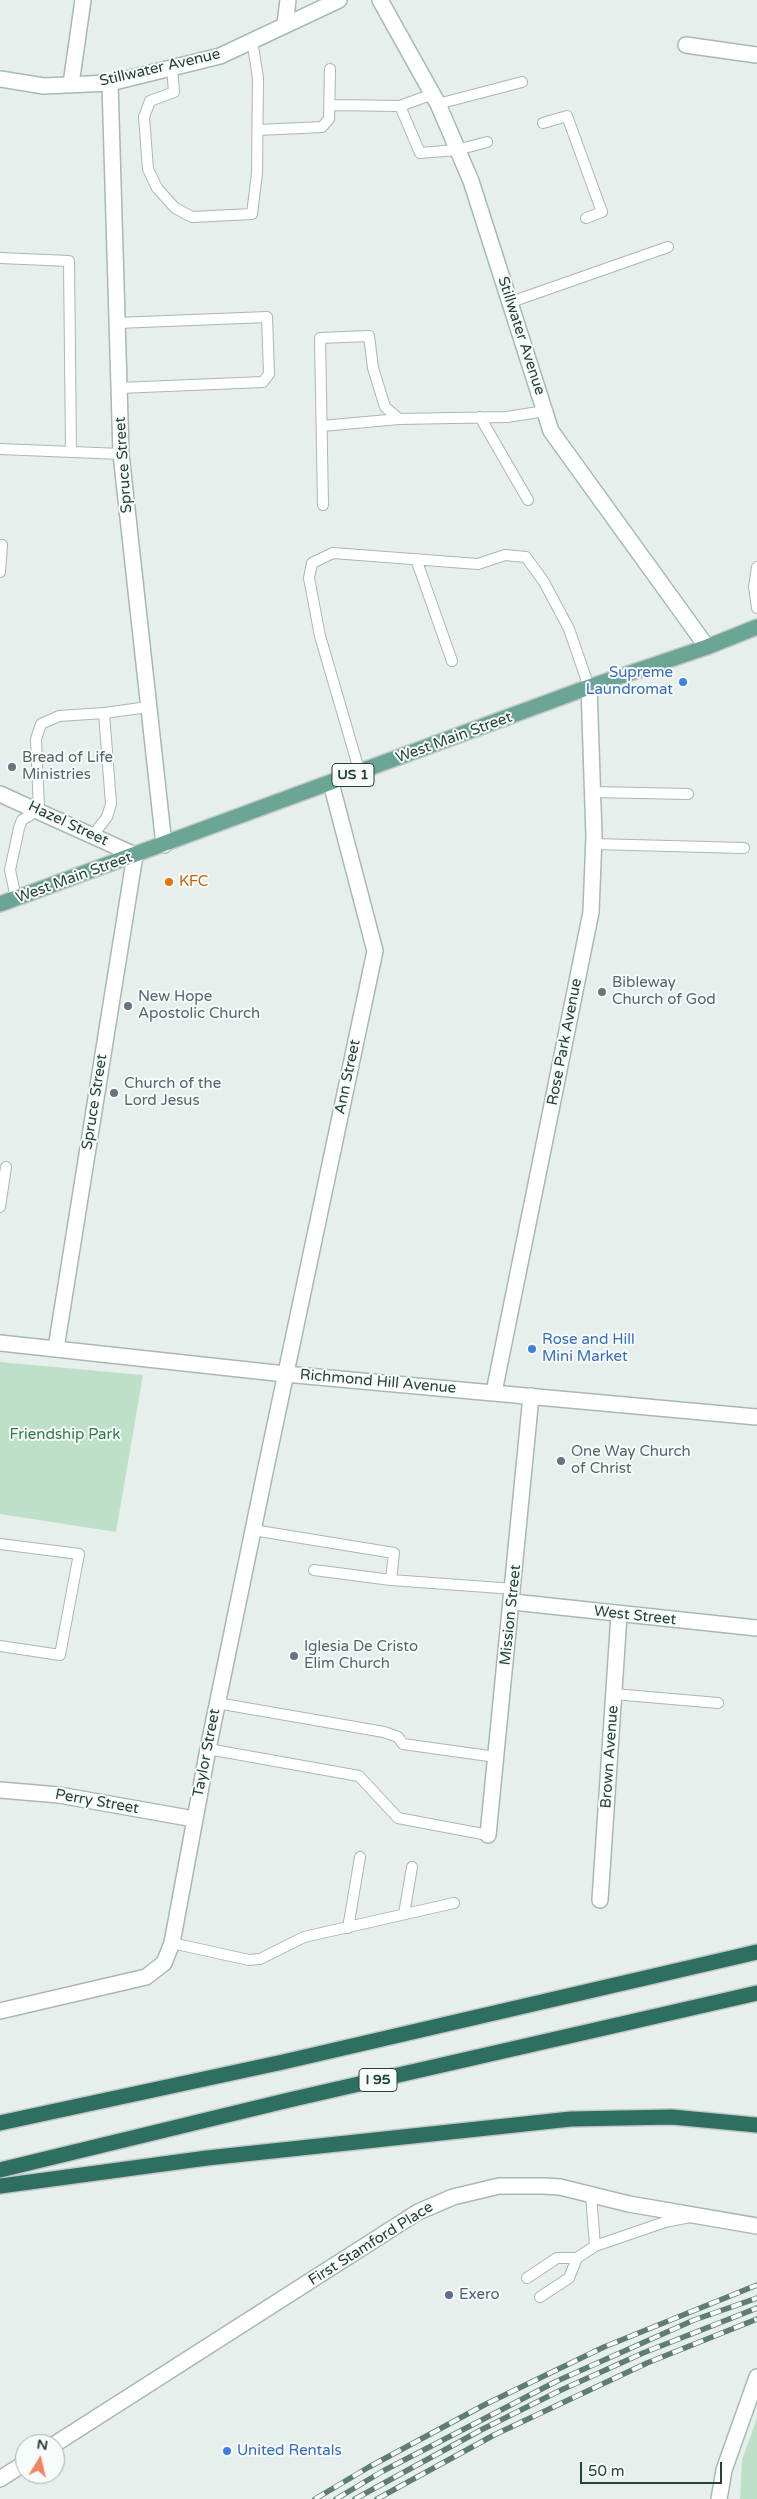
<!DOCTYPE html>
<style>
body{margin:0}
#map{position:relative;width:757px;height:2499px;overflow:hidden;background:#e6efeb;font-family:"Varela Round",sans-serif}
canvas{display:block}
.north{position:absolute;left:15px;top:2434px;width:50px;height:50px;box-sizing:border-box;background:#f7fbf9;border:1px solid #a3b1ad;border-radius:50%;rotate:9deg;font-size:14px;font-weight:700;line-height:20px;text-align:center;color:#24423a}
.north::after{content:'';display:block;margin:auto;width:18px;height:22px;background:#f4845f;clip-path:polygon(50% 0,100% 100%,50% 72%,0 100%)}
.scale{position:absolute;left:580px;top:2462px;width:142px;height:22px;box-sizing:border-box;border:2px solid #24423a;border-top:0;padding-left:6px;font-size:15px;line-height:18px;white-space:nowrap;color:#24423a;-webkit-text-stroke:4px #f7fbf9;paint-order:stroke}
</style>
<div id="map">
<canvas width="757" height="2499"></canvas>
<div class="north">N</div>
<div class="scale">50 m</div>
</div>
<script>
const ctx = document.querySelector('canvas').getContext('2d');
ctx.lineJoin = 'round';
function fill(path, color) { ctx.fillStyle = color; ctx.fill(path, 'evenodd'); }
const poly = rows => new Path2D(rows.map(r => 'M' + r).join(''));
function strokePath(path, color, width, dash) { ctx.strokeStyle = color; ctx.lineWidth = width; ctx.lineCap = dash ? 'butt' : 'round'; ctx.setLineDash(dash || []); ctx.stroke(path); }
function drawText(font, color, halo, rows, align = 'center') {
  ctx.font = font + ' "Varela Round",sans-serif'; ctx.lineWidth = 4; ctx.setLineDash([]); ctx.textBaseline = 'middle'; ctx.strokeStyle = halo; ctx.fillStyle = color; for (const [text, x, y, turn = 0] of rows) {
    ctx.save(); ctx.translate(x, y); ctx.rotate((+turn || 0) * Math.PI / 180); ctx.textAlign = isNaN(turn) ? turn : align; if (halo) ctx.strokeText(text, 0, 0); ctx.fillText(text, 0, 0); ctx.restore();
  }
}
const green = poly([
 [0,1362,143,1375,116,1532,0,1514],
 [757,2418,757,2499,740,2499,742,2460]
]);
const lane = poly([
 [172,67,174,92,150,101,144,117,148,169,157,188,175,208,192,217,252,214,257,173,258,78,252,40],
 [438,104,522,82],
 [331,105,400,106,433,94],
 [400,106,420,153,457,150,487,142],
 [543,123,567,116,602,212,586,218],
 [258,130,322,127,329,119,330,69],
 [0,258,69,261,71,452],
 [511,302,668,247],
 [117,323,267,317,269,374,263,382,119,388],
 [480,417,528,500],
 [322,426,399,419,507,417,545,411],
 [0,449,121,454],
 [323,505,320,338,369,336,373,368,385,407,399,419],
 [416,559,452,661],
 [757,567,754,587,757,608],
 [0,572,2,545],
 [360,773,320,636,309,578,312,563,333,553,478,564,505,555,526,557,544,582,569,629,589,687],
 [593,792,688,794],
 [93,835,107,817,111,804,104,713,148,707],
 [594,844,744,848],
 [16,898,10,870,19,828,22,820,39,810,36,739,41,724,59,716,104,713],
 [0,1207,6,1167],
 [253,1530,394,1553,391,1580],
 [0,1544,79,1554,60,1655,0,1646],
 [314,1570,391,1580,514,1589],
 [614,1694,718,1703],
 [217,1703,384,1732,398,1737,403,1744,496,1757],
 [208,1749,359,1776,398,1818,488,1835],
 [404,1914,412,1867],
 [348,1928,360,1857],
 [172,1943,249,1960,260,1959,304,1937,454,1903],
 [591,2195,595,2246],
 [527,2278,557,2258,577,2258],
 [540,2297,569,2278,577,2258,595,2246,665,2222,690,2217]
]);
const street = poly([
 [285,24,288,0],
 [686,45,757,55],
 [110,83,121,454,164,845],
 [71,84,83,0],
 [0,794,135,855,56,1348],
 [0,1343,285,1374,757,1417],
 [494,1392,591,912,594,836,589,687],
 [513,1602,757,1628],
 [0,1790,59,1795,194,1819],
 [488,1835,531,1396],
 [600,1900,619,1615],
 [0,2011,146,1977,164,1963,172,1943,208,1749,264,1477,375,951,331,783],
 [55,2444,418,2212,453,2197,499,2186,544,2186,560,2187,629,2204,757,2226],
 [0,2479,25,2463]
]);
const secondary = poly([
 [380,0,438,104,471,181,551,431,707,647],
 [0,79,44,86,110,83,220,56,339,0],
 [719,2499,724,2470,757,2377]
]);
const primary = poly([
 [0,904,589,687,707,647,757,627]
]);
const highway = poly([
 [0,2123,283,2062,757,1952],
 [0,2170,289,2100,757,1993],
 [0,2186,207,2158,571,2119,672,2117,757,2125]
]);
const rail = poly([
 [315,2499,369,2467,486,2404,604,2347,757,2285],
 [336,2499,383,2471,557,2381,694,2320,757,2298],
 [355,2499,481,2430,559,2391,643,2353,757,2308],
 [377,2499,494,2435,647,2363,757,2319]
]);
const markers = [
 [683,682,5,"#3f7fe0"],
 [12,767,5,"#6b7280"],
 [169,882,5,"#e8710a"],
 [602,992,5,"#6b7280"],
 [128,1006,5,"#6b7280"],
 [114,1093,5,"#6b7280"],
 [532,1349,5,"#3f7fe0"],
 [561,1461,5,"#6b7280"],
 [294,1656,5,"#6b7280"],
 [449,2295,5,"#5c6f8a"],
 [227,2451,5,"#3f7fe0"]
];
const shields = [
 [353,775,42],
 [378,2080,38]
];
const shieldNames = [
 ["US 1",353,775],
 ["I 95",378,2080]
];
const streetNames = [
 ["Stillwater Avenue",160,68,-13],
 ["Stillwater Avenue",521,336,72],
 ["Spruce Street",124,465,-94],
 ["West Main Street",454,738,-20],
 ["Hazel Street",68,824,25],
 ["West Main Street",74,878,-20],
 ["Rose Park Avenue",565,1042,-79],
 ["Ann Street",348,1077,-78],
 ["Spruce Street",95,1102,-81],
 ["Richmond Hill Avenue",378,1382,5],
 ["Mission Street",511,1615,-84],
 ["West Street",635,1616,6],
 ["Taylor Street",207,1753,-79],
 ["Brown Avenue",610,1757,-86],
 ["Perry Street",97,1802,10],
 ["First Stamford Place",371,2244,-32]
];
const shopNames = [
 ["Supreme",673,673,"right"],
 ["Laundromat",673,690,"right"],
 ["Rose and Hill",542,1340],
 ["Mini Market",542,1357],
 ["United Rentals",237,2451]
];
const worshipNames = [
 ["Bread of Life",22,758],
 ["Ministries",22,775],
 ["Bibleway",612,983],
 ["Church of God",612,1000],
 ["New Hope",138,997],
 ["Apostolic Church",138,1014],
 ["Church of the",124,1084],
 ["Lord Jesus",124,1101],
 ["One Way Church",571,1452],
 ["of Christ",571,1469],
 ["Iglesia De Cristo",304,1647],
 ["Elim Church",304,1664]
];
const foodNames = [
 ["KFC",179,882]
];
const parkNames = [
 ["Friendship Park",65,1435]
];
const serviceNames = [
 ["Exero",459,2295]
];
fill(green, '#bfe0c8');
strokePath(lane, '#a8b8b2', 12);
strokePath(street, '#a8b8b2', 18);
strokePath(secondary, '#a4bbb3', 18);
strokePath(primary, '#c2cac8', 18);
strokePath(highway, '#c2cac8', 18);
strokePath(lane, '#fff', 10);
strokePath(street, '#fff', 15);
strokePath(secondary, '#fff', 15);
strokePath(primary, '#6aa596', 15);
strokePath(highway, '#2f6f62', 15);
strokePath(rail, '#5f7d75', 5.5);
strokePath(rail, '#f7fbf9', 4, [11]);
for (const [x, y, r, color] of markers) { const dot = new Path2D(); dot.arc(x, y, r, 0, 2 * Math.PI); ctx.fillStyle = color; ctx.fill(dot); strokePath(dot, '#f7fbf9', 2); }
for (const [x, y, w] of shields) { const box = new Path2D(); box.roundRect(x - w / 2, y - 11.5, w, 23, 4); ctx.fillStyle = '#f7fbf9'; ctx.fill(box); strokePath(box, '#24423a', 1); }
drawText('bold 14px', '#24423a', null, shieldNames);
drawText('15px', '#24423a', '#f7fbf9', streetNames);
drawText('15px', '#366cbe', '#f7fbf9', shopNames, 'left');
drawText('15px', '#5b616d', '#f7fbf9', worshipNames, 'left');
drawText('15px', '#c56008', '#f7fbf9', foodNames, 'left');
drawText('15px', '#2d7a4b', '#f7fbf9', parkNames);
drawText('15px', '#4e5e75', '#f7fbf9', serviceNames, 'left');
</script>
